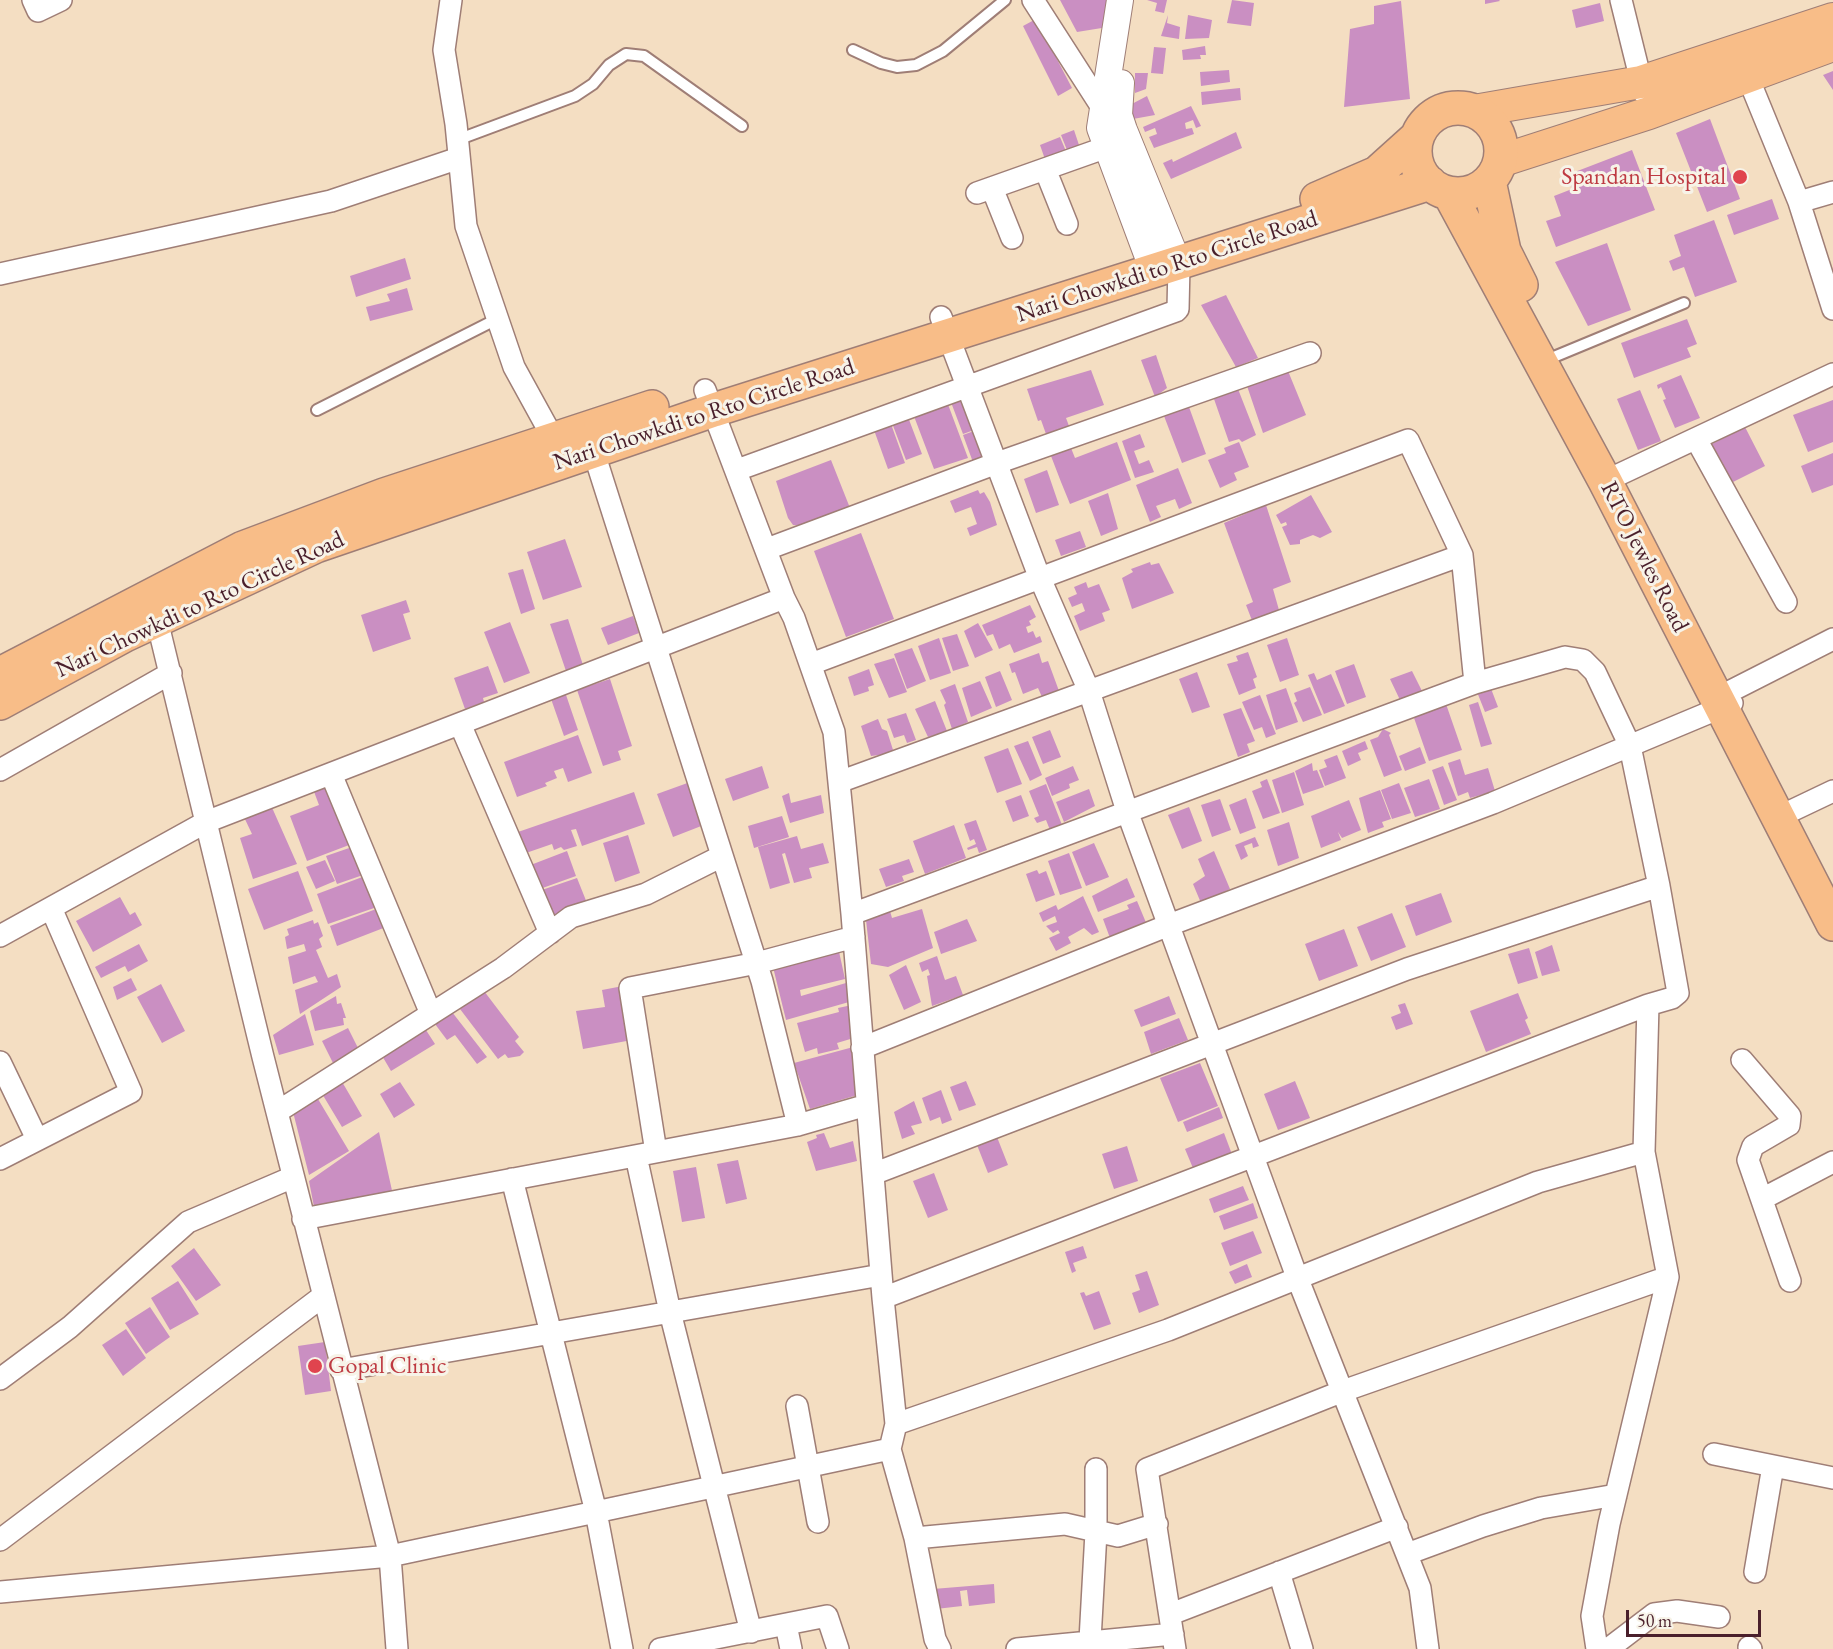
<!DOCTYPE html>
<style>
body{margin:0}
#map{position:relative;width:1833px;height:1649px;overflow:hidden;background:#f4dec2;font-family:"EB Garamond",serif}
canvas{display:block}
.scale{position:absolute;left:1626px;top:1610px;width:135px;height:27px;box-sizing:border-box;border:3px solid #4a1f2b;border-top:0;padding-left:8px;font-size:18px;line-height:21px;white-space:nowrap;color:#4a1f2b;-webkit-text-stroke:4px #f7f3e8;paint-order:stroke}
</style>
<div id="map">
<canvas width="1833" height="1649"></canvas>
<div class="scale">50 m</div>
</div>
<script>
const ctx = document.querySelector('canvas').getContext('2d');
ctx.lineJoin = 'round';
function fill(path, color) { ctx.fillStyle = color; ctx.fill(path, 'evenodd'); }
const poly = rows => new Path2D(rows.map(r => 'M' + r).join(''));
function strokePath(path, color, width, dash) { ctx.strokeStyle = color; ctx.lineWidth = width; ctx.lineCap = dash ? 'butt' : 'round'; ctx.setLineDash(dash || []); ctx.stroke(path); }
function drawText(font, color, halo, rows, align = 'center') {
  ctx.font = font + ' "EB Garamond",serif'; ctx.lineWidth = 6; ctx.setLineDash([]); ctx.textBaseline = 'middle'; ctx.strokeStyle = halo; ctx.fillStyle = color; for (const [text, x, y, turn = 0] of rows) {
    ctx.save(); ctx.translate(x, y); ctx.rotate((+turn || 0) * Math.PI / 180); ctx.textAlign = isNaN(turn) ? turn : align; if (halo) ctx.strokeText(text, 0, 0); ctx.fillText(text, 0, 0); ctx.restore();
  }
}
const building = poly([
 [1060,0,1112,0,1108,27,1077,32],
 [1147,0,1167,0,1164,13,1155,11,1157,3],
 [1232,0,1254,3,1251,26,1227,23],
 [1485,0,1499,0,1500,1,1485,4],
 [1401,1,1410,99,1344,107,1350,29,1374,24,1374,6],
 [1600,3,1604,21,1576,28,1572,10],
 [1168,15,1167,23,1180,27,1179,39,1161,36],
 [1188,15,1212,20,1209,38,1185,39],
 [1036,19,1072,88,1058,96,1023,26],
 [1205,46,1206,55,1200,55,1201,59,1183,60,1182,50],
 [1154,47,1166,48,1163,74,1151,73],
 [1229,70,1230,82,1201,86,1200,72],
 [1833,71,1833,90,1823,75],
 [1135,73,1148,73,1146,89,1135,93],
 [1240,88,1241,100,1202,105,1201,92],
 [1147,96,1155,115,1133,119,1128,106],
 [1191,106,1201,126,1196,128,1193,120,1185,123,1186,129,1192,128,1194,134,1154,148,1149,137,1157,134,1155,128,1145,132,1143,127],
 [1710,119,1740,199,1707,212,1676,133],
 [1074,130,1081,151,1069,155,1061,135],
 [1236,132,1242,148,1171,179,1163,163,1172,159,1173,162],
 [1060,137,1068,156,1047,165,1040,145],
 [1632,150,1655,210,1556,247,1546,221,1561,216,1554,196,1572,189,1567,175],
 [1772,199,1779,219,1734,235,1727,215],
 [1714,220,1737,282,1695,297,1684,267,1673,271,1669,261,1681,256,1674,235],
 [1607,243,1631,310,1588,326,1555,262],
 [405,258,411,279,356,297,350,276],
 [407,288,413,310,370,321,366,307,390,301,387,294],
 [1226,295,1258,358,1236,367,1201,305],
 [1687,319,1697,344,1687,348,1691,357,1634,378,1621,343],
 [1156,355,1167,388,1155,397,1141,360],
 [1286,366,1306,415,1263,433,1246,383],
 [1091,370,1104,405,1066,418,1069,426,1046,434,1041,420,1038,421,1027,389],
 [1681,375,1700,418,1675,428,1663,400,1666,399,1661,387,1658,389,1657,385],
 [1238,389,1256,435,1242,442,1239,439,1229,442,1214,399],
 [1640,390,1661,441,1638,450,1617,399],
 [960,393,974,430,963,434,949,397],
 [946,399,968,458,934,469,912,411],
 [1833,400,1833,442,1808,452,1793,415],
 [1189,407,1206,454,1182,463,1164,416],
 [908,417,922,454,906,460,892,423],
 [891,424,905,463,888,469,874,430],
 [1745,427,1765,466,1729,484,1710,445],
 [974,431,985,461,974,465,963,435],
 [1140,434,1145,447,1134,451,1139,464,1149,460,1154,472,1135,478,1122,441],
 [1117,442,1131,480,1070,504,1061,482,1101,467,1061,482,1051,456,1071,448,1075,458],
 [1239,442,1249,467,1234,473,1237,480,1220,488,1208,460,1226,453,1224,448],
 [1833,453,1833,485,1812,493,1801,466],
 [831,460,850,508,802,526,793,525,788,518,776,481],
 [1178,468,1192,503,1179,509,1175,499,1156,506,1161,517,1150,522,1136,485],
 [1047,470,1059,505,1036,513,1024,479],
 [978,490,980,494,984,492,990,502,997,525,970,536,967,528,977,524,971,507,955,513,950,501],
 [1108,493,1118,529,1101,536,1088,501],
 [1311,495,1332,532,1320,538,1313,535,1300,540,1300,544,1290,545,1282,527,1287,525,1286,522,1281,524,1276,515],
 [1266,505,1291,582,1273,589,1279,610,1253,623,1246,605,1253,602,1224,523],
 [1080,531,1086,547,1061,556,1055,540],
 [861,533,894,619,846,637,814,551],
 [565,539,582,587,543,600,527,552],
 [1150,562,1151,565,1159,563,1174,593,1132,609,1122,578,1133,572,1131,569],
 [523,569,535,609,521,614,508,573],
 [1086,582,1088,588,1099,584,1110,610,1102,613,1105,621,1080,631,1074,616,1085,611,1082,603,1072,607,1068,598,1077,594,1074,587],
 [406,600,410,612,403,614,411,639,373,652,361,615],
 [1030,605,1036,617,1029,621,1031,625,1026,627,1028,633,1033,631,1036,638,1040,636,1042,642,1014,653,1010,644,999,649,993,634,987,636,982,625],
 [633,616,639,633,608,645,601,628],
 [568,619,583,665,566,671,550,624],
 [510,622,530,673,504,683,484,632],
 [978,623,993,650,975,658,964,631],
 [957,634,969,666,953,671,942,638],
 [939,638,951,673,930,680,918,646],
 [1287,638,1299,675,1280,682,1267,645],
 [912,648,926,681,907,689,894,654],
 [1248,652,1257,677,1253,679,1256,688,1239,695,1227,664,1238,661,1236,656],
 [1039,653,1042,663,1048,661,1059,691,1042,697,1038,688,1023,694,1015,672,1012,673,1009,664],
 [894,658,907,692,889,698,874,664],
 [1354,664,1366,697,1347,704,1335,671],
 [488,666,498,693,483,698,484,702,465,709,454,678],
 [869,669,874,685,868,687,869,691,854,696,848,677],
 [1000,671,1012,700,996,707,985,677],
 [1412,671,1422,691,1400,700,1390,679],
 [1197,672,1210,707,1192,713,1179,679],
 [1314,673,1317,680,1331,674,1345,706,1324,714,1308,675],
 [610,679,632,746,618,751,621,760,603,766,577,690],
 [980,681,992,708,971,717,962,688],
 [955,684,968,722,952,729,944,705,946,703,940,690],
 [1490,686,1498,707,1485,712,1477,692],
 [1310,687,1322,715,1303,722,1294,703,1297,701,1294,693],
 [1286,688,1298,722,1276,730,1266,695],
 [565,692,578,730,564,736,550,696],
 [1260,695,1276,734,1266,738,1262,727,1254,730,1242,702],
 [935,701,947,731,928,737,915,709],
 [1478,702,1492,744,1481,747,1469,705],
 [1446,704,1462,750,1429,761,1413,715],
 [1241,708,1255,741,1247,744,1250,752,1238,757,1223,714],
 [906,713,916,740,907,743,904,735,894,738,887,719],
 [878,719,882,729,887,731,894,753,871,756,861,726],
 [1383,729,1391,733,1389,735,1402,770,1384,777,1370,740,1378,737],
 [1050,730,1061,757,1043,764,1032,737],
 [578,735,592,773,568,782,563,768,554,771,557,778,545,783,547,786,517,797,504,762],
 [1028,741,1042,775,1030,781,1014,746],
 [1365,741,1368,749,1358,753,1361,760,1348,766,1342,751],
 [1420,747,1426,763,1405,771,1399,756],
 [1008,748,1022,784,997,793,984,757],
 [1337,755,1346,778,1325,786,1319,770,1327,767,1324,760],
 [1460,759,1465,775,1488,768,1495,791,1470,798,1468,792,1458,796,1448,763],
 [1312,763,1313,771,1317,770,1324,787,1303,794,1295,771],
 [762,766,769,788,733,801,725,779],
 [1073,766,1079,780,1069,784,1070,788,1052,796,1045,778],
 [1443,766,1457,800,1444,805,1432,770],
 [1294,772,1304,805,1282,813,1272,780],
 [1267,779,1280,813,1263,819,1252,791,1262,787,1260,782],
 [1429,779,1440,809,1415,817,1404,788],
 [332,781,357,842,307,861,290,816,319,805,313,789],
 [693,781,709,823,673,837,657,794],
 [1399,783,1411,813,1392,819,1381,790],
 [1046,784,1062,825,1050,830,1046,820,1037,823,1034,818,1039,816,1029,791],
 [1089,789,1095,806,1064,822,1056,802],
 [1380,790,1391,819,1382,822,1384,827,1368,833,1359,798],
 [634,792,645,824,582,846,576,829,571,830,577,846,564,850,561,847,554,850,552,844,526,853,518,832],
 [789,793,791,803,821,795,824,813,790,823,782,796],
 [1021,795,1029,816,1013,822,1005,801],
 [1246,798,1256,828,1240,834,1229,805],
 [1220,799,1231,830,1212,837,1201,805],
 [1349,800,1361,830,1342,838,1338,832,1341,840,1321,848,1311,816],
 [270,803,297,864,253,879,240,838,252,834,243,815],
 [1189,807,1202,841,1182,849,1168,815],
 [782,816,789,837,754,848,748,826],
 [976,820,987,850,979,853,977,847,968,850,967,848,976,844,974,839,970,841,964,824],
 [1289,822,1299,858,1278,866,1267,830],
 [954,825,966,858,925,874,913,841],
 [628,835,640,873,615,882,603,843],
 [797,836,801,849,823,843,829,863,809,868,812,878,794,883,785,853,782,854,790,883,770,889,758,847],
 [1255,837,1259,846,1253,848,1252,843,1244,846,1248,856,1241,860,1235,845],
 [1094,843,1109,877,1086,886,1072,852],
 [352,847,363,875,337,884,326,856],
 [567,851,576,876,537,890,528,866],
 [1214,851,1230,889,1201,903,1193,884,1205,876,1198,859],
 [1069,853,1082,888,1060,895,1048,861],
 [909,859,914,872,902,876,904,881,886,887,879,869],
 [325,860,335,881,316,889,306,867],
 [1037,870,1039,874,1046,871,1055,895,1036,902,1026,874],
 [298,871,313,911,264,930,248,889],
 [365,876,377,907,328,924,317,894],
 [577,878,587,903,546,918,536,892],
 [1127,878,1135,897,1098,912,1092,896],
 [1441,893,1452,922,1416,936,1405,906],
 [1083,896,1099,932,1092,935,1084,928,1068,937,1071,943,1056,951,1049,938,1060,933,1058,930,1053,933,1046,926,1057,922,1055,916,1043,922,1039,913,1056,905,1058,910],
 [120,897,130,915,135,912,142,925,93,952,76,921],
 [1137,901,1147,925,1110,938,1103,919,1129,909,1127,905],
 [379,908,386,927,337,946,330,926],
 [922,909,933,948,888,967,871,964,866,920,890,911,892,918],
 [1392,913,1406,947,1371,961,1357,927],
 [967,919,977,941,941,954,934,932],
 [313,920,314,924,318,922,323,936,319,939,322,947,316,950,328,978,337,974,341,987,300,1014,295,990,318,982,315,976,293,984,288,957,306,951,304,944,287,949,285,937,289,935,287,929],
 [1344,929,1358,966,1319,981,1305,944],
 [139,944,148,961,128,972,125,966,101,978,95,967],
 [1552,945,1560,971,1542,976,1535,952],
 [838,947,845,979,800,990,801,996,846,983,849,1002,786,1020,772,963],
 [1529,948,1538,978,1518,984,1508,954],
 [937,956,945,980,956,976,963,995,932,1006,927,976,930,975,928,969,922,972,919,963],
 [906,965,921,1002,904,1010,889,975],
 [131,978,137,990,117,1000,113,987],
 [161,984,185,1031,162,1043,137,997],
 [623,986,632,1040,583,1049,576,1011,605,1007,602,990],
 [484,991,519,1037,515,1041,524,1052,520,1056,508,1058,505,1054,498,1059,460,1009],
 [1518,993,1528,1018,1525,1020,1531,1034,1486,1052,1470,1011],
 [336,996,337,1004,341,1003,346,1018,343,1018,344,1025,315,1031,310,1011],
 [1169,996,1176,1014,1141,1027,1134,1010],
 [1405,1003,1413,1024,1396,1030,1391,1017,1401,1013,1398,1005],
 [852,1005,857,1037,837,1043,839,1049,818,1054,817,1048,805,1052,797,1023,839,1012,838,1008],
 [452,1012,487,1057,477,1064,455,1035,447,1040,435,1024],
 [305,1014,314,1045,279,1055,273,1035],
 [1179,1018,1188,1040,1151,1054,1144,1032],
 [424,1027,435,1044,391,1071,381,1054],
 [348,1028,360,1052,334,1065,322,1041],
 [857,1046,861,1094,810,1109,794,1063],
 [1200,1063,1218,1106,1178,1122,1160,1078],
 [341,1080,362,1116,342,1127,321,1092],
 [966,1081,976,1105,959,1111,950,1087],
 [1295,1081,1310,1118,1278,1130,1264,1094],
 [400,1082,415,1105,394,1118,380,1094],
 [941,1090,952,1120,942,1124,940,1117,930,1121,922,1098],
 [315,1094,349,1151,309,1175,292,1108],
 [914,1101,922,1123,911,1126,915,1134,902,1139,894,1112],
 [1219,1107,1223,1118,1187,1132,1183,1122],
 [379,1132,393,1195,315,1212,309,1181],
 [824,1133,830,1148,853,1141,857,1161,816,1171,807,1142,817,1138,816,1135],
 [1224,1133,1233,1157,1195,1173,1185,1149],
 [997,1137,1008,1165,988,1173,977,1145],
 [1127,1146,1138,1181,1114,1189,1102,1154],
 [738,1160,747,1199,726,1204,717,1164],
 [696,1167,705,1218,682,1222,673,1171],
 [934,1173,948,1210,928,1218,913,1181],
 [1243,1186,1249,1200,1214,1213,1209,1199],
 [1253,1203,1258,1218,1224,1230,1219,1216],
 [1253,1231,1262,1253,1230,1266,1221,1243],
 [1083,1246,1087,1258,1073,1263,1076,1271,1072,1273,1065,1252],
 [194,1248,221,1285,196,1301,171,1266],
 [1247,1264,1252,1277,1235,1284,1229,1272],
 [1147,1271,1159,1305,1139,1313,1132,1293,1140,1290,1135,1275],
 [178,1281,199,1314,170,1330,151,1298],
 [1099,1291,1111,1324,1094,1330,1080,1293,1084,1292,1086,1296],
 [150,1307,170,1337,146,1354,125,1323],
 [126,1329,146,1358,123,1376,102,1345],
 [325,1342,331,1391,305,1395,298,1346],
 [994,1584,995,1603,969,1606,967,1590,960,1591,962,1606,936,1609,933,1589]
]);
const service = poly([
 [853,50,881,63,897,67,916,65,943,51,1005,0],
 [457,140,575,96,593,84,609,65,626,54,644,56,742,126],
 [1544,361,1684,303],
 [317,410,497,319]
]);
const minor = poly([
 [33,0,38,11,61,0],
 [451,0,444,50,456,124,466,226,514,367,553,438],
 [1033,0,1103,109,1113,113],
 [1621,0,1644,93],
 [1747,75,1799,202,1833,309],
 [1045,169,1067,224],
 [992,188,1012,238],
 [977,193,1107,147],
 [1799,202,1833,192],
 [0,274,331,201,459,158],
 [941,317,1039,576,1089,691,1127,811,1297,1277,1420,1588,1428,1649],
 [705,390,784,598,794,618,834,732,852,914,879,1249,883,1298,896,1424,1168,1330,1538,1182,1644,1152,1648,1005,883,1298],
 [1696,439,1786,602],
 [593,450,762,981,798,1125,867,1105],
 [737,470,1176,311,1178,309,1179,265],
 [1616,476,1833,374],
 [767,549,997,463,1310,353],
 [154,608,263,1057,390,1556,890,1449,896,1424],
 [811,664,1408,440,1462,555,839,782],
 [1717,698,1833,639],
 [460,724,550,933],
 [0,770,171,673],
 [331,774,431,1014],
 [1789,812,1833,791],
 [852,914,1475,683,1462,555],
 [0,936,206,822,784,598],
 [1648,1005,1672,998,1678,993,1659,886],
 [862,1048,1169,925,1493,803,1732,703],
 [1742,1060,1790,1116,1789,1125,1753,1146,1748,1160,1790,1281],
 [0,1062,37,1139],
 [277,1112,503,968,571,917,646,894,722,856],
 [656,1152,630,988,757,963,854,937],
 [636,1156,670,1312,751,1632],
 [0,1159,131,1092,51,908],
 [873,1174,1407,969,1659,886,1630,746,1595,672,1583,660,1565,657,1475,683],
 [512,1179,596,1512,622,1649],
 [1762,1199,1833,1162],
 [303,1219,798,1125],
 [341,1370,881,1275],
 [0,1379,70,1327,188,1222,293,1177],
 [797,1406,818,1522],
 [890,1449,915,1538,1065,1524,1118,1536,1157,1524],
 [1714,1454,1833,1478],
 [915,1538,935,1639,940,1649],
 [0,1540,323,1296],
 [1407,1554,1483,1526,1541,1508,1616,1495],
 [1279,1572,1302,1649],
 [1755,1572,1773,1466],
 [0,1592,390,1556,397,1649],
 [1171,1614,1397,1527],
 [786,1625,791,1649],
 [1090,1640,1096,1532,1096,1469],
 [1749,1647,1751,1649],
 [660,1649,827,1616,838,1649],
 [1017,1649,1173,1634],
 [1175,1649,1147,1469,1343,1391,1668,1277,1644,1152],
 [1597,1649,1592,1616,1609,1524,1668,1277],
 [1608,1649,1654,1614,1677,1611,1719,1617]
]);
const tertiary = poly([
 [1120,0,1100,128,1154,273],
 [1121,83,1119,115,1124,130,1179,265]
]);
const primary = poly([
 [1474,111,1641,82,1833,19],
 [1500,161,1649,113,1833,45]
]);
const trunk = poly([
 '1415 151a43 43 0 1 1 86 0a43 43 0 1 1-86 0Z',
 [1489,181,1504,251,1521,285],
 [1449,193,1605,481,1833,924],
 [1317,199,1377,173,1417,137],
 [0,674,243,548,384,495,652,407],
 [0,703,125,635,316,546,714,410,1430,183]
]);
const markers = [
 [1740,177,8,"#e0444e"],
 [315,1366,8,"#e0444e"]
];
const healthNames = [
 ["Spandan Hospital",1726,177],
 ["Gopal Clinic",328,1366,"left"]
];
const streetNames = [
 ["Nari Chowkdi to Rto Circle Road",1167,267,-18],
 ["Nari Chowkdi to Rto Circle Road",704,415,-18],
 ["RTO Jewles Road",1644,557,63],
 ["Nari Chowkdi to Rto Circle Road",200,605,-25]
];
fill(building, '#ca8fc2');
strokePath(service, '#9f7e76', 14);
strokePath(minor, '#9f7e76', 24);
strokePath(tertiary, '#9f7e76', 28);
strokePath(primary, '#9f7e76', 34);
strokePath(trunk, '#9f7e76', 36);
strokePath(service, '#fff', 10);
strokePath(minor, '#fff', 21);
strokePath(tertiary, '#fff', 26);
strokePath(primary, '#f8bd88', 32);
strokePath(trunk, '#f8bd88', 33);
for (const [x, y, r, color] of markers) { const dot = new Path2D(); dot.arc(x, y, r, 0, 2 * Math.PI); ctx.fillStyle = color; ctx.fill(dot); strokePath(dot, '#f7f3e8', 2); }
drawText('24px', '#be3a42', '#f7f3e8', healthNames, 'right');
drawText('24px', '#4a1f2b', '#f7f3e8', streetNames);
</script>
